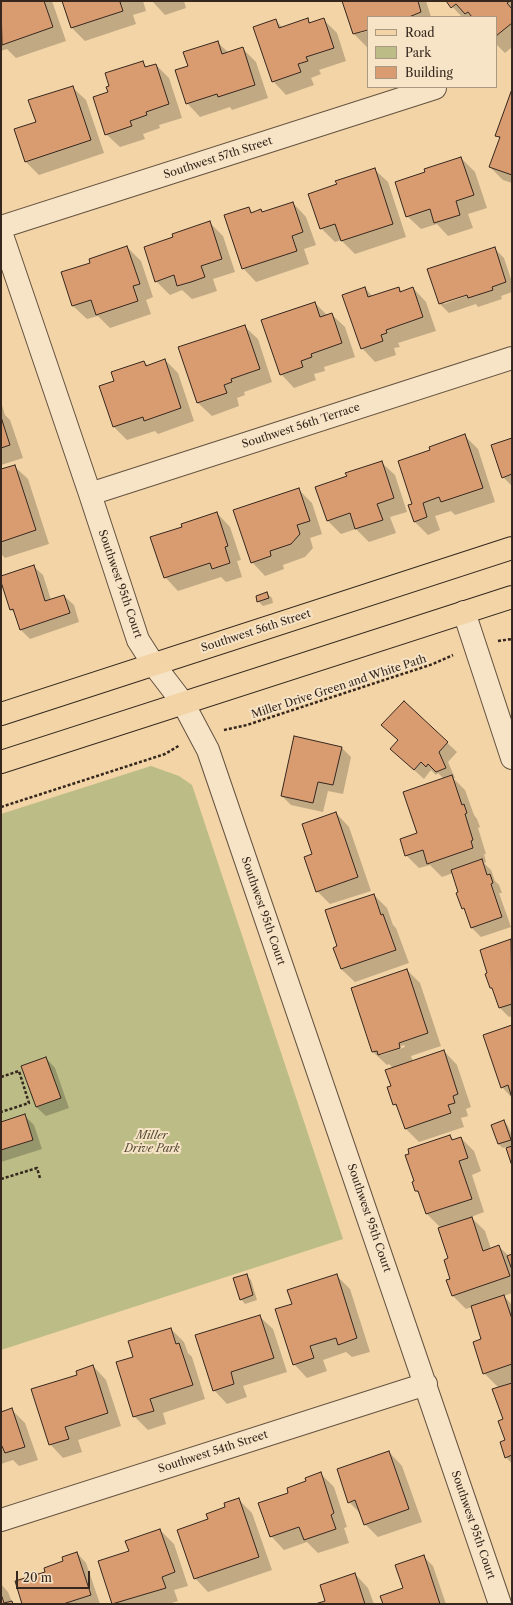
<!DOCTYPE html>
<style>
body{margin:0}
#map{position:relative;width:513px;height:1605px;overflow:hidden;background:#f2d4a6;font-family:"Libre Caslon Text",serif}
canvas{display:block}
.frame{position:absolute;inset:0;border:2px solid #35271e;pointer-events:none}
.legend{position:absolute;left:367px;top:16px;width:130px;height:72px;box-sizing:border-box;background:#f7e3c5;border:1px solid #a99882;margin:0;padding:5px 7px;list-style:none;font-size:12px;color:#35271e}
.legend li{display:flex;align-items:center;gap:8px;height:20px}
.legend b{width:20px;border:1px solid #a99882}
.scale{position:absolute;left:16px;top:1571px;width:74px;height:18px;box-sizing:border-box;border:2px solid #35271e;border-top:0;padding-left:5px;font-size:12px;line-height:14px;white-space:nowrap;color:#35271e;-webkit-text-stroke:3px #f7e3c5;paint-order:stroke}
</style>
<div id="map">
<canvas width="513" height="1605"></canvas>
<div class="frame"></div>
<ul class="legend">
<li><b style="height:5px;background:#f2d4a6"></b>Road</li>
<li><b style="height:11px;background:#bbbc86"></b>Park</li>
<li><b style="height:11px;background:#d99c71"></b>Building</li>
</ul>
<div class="scale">20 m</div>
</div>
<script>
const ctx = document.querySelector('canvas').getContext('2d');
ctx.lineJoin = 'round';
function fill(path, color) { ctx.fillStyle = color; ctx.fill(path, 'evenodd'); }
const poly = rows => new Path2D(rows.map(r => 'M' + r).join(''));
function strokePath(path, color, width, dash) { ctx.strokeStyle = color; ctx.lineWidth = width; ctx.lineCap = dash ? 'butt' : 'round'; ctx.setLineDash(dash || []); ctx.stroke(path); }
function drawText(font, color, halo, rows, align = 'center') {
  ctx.font = font + ' "Libre Caslon Text",serif'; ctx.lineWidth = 4; ctx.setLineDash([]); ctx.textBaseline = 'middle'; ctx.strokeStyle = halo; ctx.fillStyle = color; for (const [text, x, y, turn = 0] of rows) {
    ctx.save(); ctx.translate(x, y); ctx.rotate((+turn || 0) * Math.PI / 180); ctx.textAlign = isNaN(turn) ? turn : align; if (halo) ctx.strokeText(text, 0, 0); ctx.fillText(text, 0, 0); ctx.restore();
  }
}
const green = poly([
 [151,766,179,776,192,785,343,1239,1,1350,1,814]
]);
const shadow = poly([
 [1,1,52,1,66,41,16,58,7,49,1,51],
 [63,1,143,1,146,11,133,15,136,24,85,41,71,27],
 [152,1,184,1,186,8,165,15],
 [343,1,426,1,431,17,368,17,368,29,360,31,360,33,368,31,367,47,354,34],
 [447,1,512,1,512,47,505,53,496,44,496,17,462,17],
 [307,19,311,23,323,19,337,33,346,61,319,70,321,74,311,78,314,85,286,95,273,81,275,20,283,28],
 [217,42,229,53,242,48,256,62,268,98,232,110,230,107,200,117,187,103,189,66],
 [142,62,148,68,156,65,169,78,182,118,159,125,160,128,143,134,145,139,120,147,106,134,109,93],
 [72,87,86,100,104,153,39,175,26,162,15,129,37,122],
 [512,92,512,183,503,180,490,167,500,139,497,135],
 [461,158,475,172,487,208,468,214,473,228,448,236,437,224,421,229,407,216,427,173],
 [374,169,388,182,406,237,355,254,341,240,335,242,321,228,338,185],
 [293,203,306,217,316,245,304,249,309,264,256,282,243,268,248,208,253,213,261,210,264,213],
 [209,222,223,236,235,272,213,279,217,291,205,295,192,299,182,290,170,295,156,281,174,238],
 [127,247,141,261,153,297,146,300,151,314,110,328,98,316,87,319,73,306,62,273,91,263],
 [494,248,504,258,512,282,512,292,501,296,502,299,478,307,476,304,449,313,440,304],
 [471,292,472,294,444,304,444,302],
 [365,288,373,297,399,288,402,292,413,288,426,302,436,331,398,343,400,347,394,348,396,355,375,362,362,348],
 [315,303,327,315,331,314,345,327,355,357,324,367,325,371,314,374,316,380,294,388,281,374],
 [244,326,258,339,272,382,244,392,245,395,237,398,239,406,212,416,198,403],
 [165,360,178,373,194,421,158,434,155,431,127,440,114,427,100,387,116,382,144,362,148,366],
 [1,402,5,415,10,420,23,458,1,465],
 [465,436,478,449,495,502,455,515,451,511,435,516,440,530,428,535,414,521,414,505,431,451],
 [512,439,512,486,503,477],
 [381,462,395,475,407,512,390,517,396,533,369,542,356,529,341,534,328,521,316,488,348,477],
 [14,466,28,479,49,544,5,558,1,554,1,470],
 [298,489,312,503,322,534,310,538,313,548,305,557,283,565,284,569,265,576,252,562],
 [217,513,230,527,241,560,237,561,242,577,226,582,221,577,178,591,165,577,183,528],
 [33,566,43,575,51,600,64,596,74,605,79,622,30,639,20,629,16,614,11,610,1,577],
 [267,594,272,598,273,603,263,606,258,601],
 [404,702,457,752,448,762,455,778,453,778,465,790,474,815,477,819,480,827,478,828,486,854,484,854,486,862,484,863,491,870,495,881,499,885,502,893,499,893,511,927,481,937,471,927,466,912,463,908,460,893,453,873,442,877,430,865,419,868,406,855,418,834,444,779,438,773,436,775,431,770,424,779,401,758,399,741,392,735],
 [342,748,351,757,343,794,328,791,323,812,291,805,282,796],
 [336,813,349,827,371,891,330,904,317,891,313,855],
 [374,895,387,908,393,925,396,928,409,963,355,982,341,969,334,948,339,947],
 [511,941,512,1016,509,1017,499,1007,494,991,491,988],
 [407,970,420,983,441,1046,411,1056,413,1061,444,1051,457,1065,471,1107,466,1109,468,1116,461,1118,464,1127,419,1142,405,1128,399,1109,394,1104,392,1087,393,1068,389,1064,387,1065,373,1052],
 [404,1045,405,1047,381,1055,381,1053],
 [512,1026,512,1098,502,1087],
 [46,1058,55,1068,69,1108,46,1116,36,1107],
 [25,1116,34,1125,42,1149,1,1162,1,1123],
 [504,1121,508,1126,512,1136,512,1163,507,1147,503,1148,498,1144],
 [450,1136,454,1140,461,1138,474,1151,481,1171,472,1175,484,1212,471,1217,485,1231,491,1249,499,1247,509,1256,512,1255,512,1293,504,1296,512,1305,512,1464,506,1457,506,1441,499,1388,484,1373,483,1339,472,1307,466,1309,453,1296,448,1281,451,1280,449,1259,441,1228,427,1214,420,1194,416,1191],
 [246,1275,251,1280,257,1300,245,1304,241,1299],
 [336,1275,350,1289,370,1352,352,1357,346,1352,323,1360,327,1371,307,1378,294,1364,293,1305],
 [259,1316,273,1329,287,1372,243,1386,247,1397,227,1404,214,1390],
 [171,1329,184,1342,188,1353,192,1357,205,1399,163,1413,166,1424,148,1430,134,1416,134,1358],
 [93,1366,106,1380,121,1426,78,1440,82,1452,63,1458,50,1444,78,1375],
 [11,1409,25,1423,38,1460,19,1466,13,1460,1,1464,1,1410,3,1412],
 [389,1452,402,1466,422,1522,378,1537,365,1524,362,1515,349,1502],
 [320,1473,334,1487,347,1527,344,1528,349,1543,318,1553,307,1542,284,1550,271,1536,290,1493],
 [238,1499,252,1513,272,1570,208,1592,195,1578,209,1520],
 [160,1530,174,1544,188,1586,174,1590,178,1601,169,1604,113,1604,99,1562,130,1552],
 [77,1553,86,1563,100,1604,23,1604,46,1573],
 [424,1557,433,1566,446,1604,384,1604,405,1589],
 [355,1574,368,1588,374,1604,318,1604,326,1601],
 [1,1584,8,1592,12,1602,14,1604,1,1604]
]);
const building = poly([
 [1,1,44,1,53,27,2,45,1,1],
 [62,1,123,1,120,2,123,11,71,28,62,1],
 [342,1,418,1,421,12,409,17,368,17,368,30,353,34,342,1],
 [446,1,510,1,507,3,512,9,512,23,496,36,496,17,472,17,468,12,465,14,456,4,451,8,446,1],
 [308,18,309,23,324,18,334,48,306,57,308,61,298,64,301,72,272,82,253,27,276,19,279,28,308,18],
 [218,41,222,54,243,47,255,85,218,97,217,94,186,104,175,70,188,66,183,52,218,41],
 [143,61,145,67,156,64,169,104,146,112,147,115,130,121,132,126,105,135,93,97,108,92,106,87,109,86,105,73,143,61],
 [73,86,91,140,25,162,14,129,36,122,28,100,73,86],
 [512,89,512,175,489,167,500,137,495,136,512,89],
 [461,157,474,195,456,201,460,215,434,223,430,209,406,217,395,182,425,172,424,169,461,157],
 [375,168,393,224,341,241,335,224,320,229,308,194,337,184,335,181,375,168],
 [293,202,303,232,292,236,297,251,242,269,224,215,249,207,251,213,261,209,262,212,293,202],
 [210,221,222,259,201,266,205,277,191,282,177,286,174,275,155,282,144,247,173,237,172,234,210,221],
 [127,246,140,284,133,286,138,301,96,315,91,300,72,306,61,272,90,263,89,259,127,246],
 [495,247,506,282,492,287,493,290,468,298,467,295,439,304,427,269,495,247],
 [365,287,368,297,399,287,400,292,413,287,423,317,386,330,387,333,381,335,383,341,361,349,342,295,365,287],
 [315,302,320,317,332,313,342,343,311,354,312,357,301,361,303,367,280,375,261,320,315,302],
 [245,325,260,369,231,379,232,382,224,385,227,393,197,403,178,347,245,325],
 [165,359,181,408,144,421,143,417,113,427,99,386,114,381,111,372,144,361,146,366,165,359],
 [1,417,10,445,1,448,1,417],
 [465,434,483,488,441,502,439,497,423,503,427,517,414,522,408,505,412,504,398,461,430,450,429,447,465,434],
 [512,438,512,474,502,478,491,445,512,438],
 [382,461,394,498,377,504,383,520,355,529,350,513,327,521,315,487,347,476,345,473,382,461],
 [15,465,36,530,1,542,1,469,15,465],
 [299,488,310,521,297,525,300,534,291,544,270,551,271,556,251,563,233,510,299,488],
 [217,512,228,546,225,547,230,563,212,569,210,563,164,578,150,537,182,527,181,524,217,512],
 [34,565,45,601,64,595,70,613,20,630,13,609,10,610,1,582,1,576,34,565],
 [267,592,269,598,257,602,256,596,267,592],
 [404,701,448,742,439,752,446,768,436,772,428,764,426,767,421,762,414,770,390,749,398,740,381,725,404,701],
 [294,736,342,747,333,785,318,782,313,803,281,796,294,736],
 [452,775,462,805,464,804,467,813,465,814,473,840,471,841,473,848,427,864,423,850,405,856,400,839,417,833,403,792,452,775],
 [336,812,358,877,316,892,304,857,312,854,302,824,336,812],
 [482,859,487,875,490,874,493,883,491,884,502,917,471,928,464,908,462,909,456,893,458,892,451,870,482,859],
 [374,894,381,915,383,914,396,950,341,969,333,948,337,946,325,910,374,894],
 [511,939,512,1004,499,1008,492,988,490,988,485,974,487,973,480,950,511,939],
 [407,969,428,1033,399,1043,400,1048,378,1055,377,1051,372,1052,351,988,407,969],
 [512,1025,512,1098,508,1085,501,1088,483,1035,512,1025],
 [444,1050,458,1094,453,1096,455,1103,448,1105,451,1113,405,1129,396,1104,393,1105,387,1087,391,1086,385,1070,444,1050],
 [46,1057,61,1098,36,1107,21,1066,46,1057],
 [25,1114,33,1140,1,1150,1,1122,25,1114],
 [504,1120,511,1140,498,1144,491,1125,504,1120],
 [450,1135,452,1140,461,1137,468,1158,459,1161,472,1199,426,1214,418,1191,415,1191,412,1182,414,1181,405,1155,409,1154,408,1149,450,1135],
 [512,1146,512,1166,506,1148,512,1146],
 [472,1217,483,1251,499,1245,510,1276,452,1296,446,1280,450,1279,444,1260,448,1258,438,1228,472,1217],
 [512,1254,512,1270,507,1256,512,1254],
 [247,1274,253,1295,240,1300,233,1278,247,1274],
 [337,1274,357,1338,338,1345,336,1338,310,1346,314,1358,293,1365,275,1309,292,1304,287,1290,337,1274],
 [504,1295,512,1319,512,1364,483,1374,473,1342,481,1339,471,1306,504,1295],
 [260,1315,274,1358,231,1372,234,1384,213,1391,195,1335,260,1315],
 [171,1328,176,1344,179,1343,193,1385,150,1399,154,1411,133,1417,116,1362,133,1357,128,1341,171,1328],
 [93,1365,108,1413,65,1427,69,1439,49,1445,31,1389,77,1375,76,1371,93,1365],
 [512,1383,512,1455,505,1458,500,1442,505,1440,498,1421,503,1419,492,1389,512,1383],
 [12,1408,25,1447,5,1453,2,1446,1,1447,1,1412,12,1408],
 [389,1451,409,1509,364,1525,355,1500,348,1503,337,1469,389,1451],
 [321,1472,334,1513,331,1515,336,1529,304,1540,299,1527,270,1537,258,1503,288,1493,287,1488,306,1481,305,1478,321,1472],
 [239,1498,259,1557,194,1579,177,1530,208,1519,206,1514,225,1507,224,1503,239,1498],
 [160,1529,175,1572,162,1577,166,1588,112,1604,98,1561,129,1551,125,1541,160,1529],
 [77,1552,91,1595,63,1604,22,1604,15,1581,45,1572,44,1568,63,1561,62,1557,77,1552],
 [424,1555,440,1604,383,1604,380,1596,403,1588,395,1565,424,1555],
 [355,1573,365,1604,315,1604,325,1601,320,1585,355,1573],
 [1,1594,4,1603,12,1601,13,1604,1,1604,1,1594]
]);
const path = poly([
 [498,641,512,639],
 [224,730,247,725,433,664,453,655],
 [1,807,165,754,180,745],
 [1,1077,19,1071,29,1103,1,1112],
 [1,1179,37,1168,40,1178]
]);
const minor = poly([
 [1,227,435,88],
 [1,232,90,494,138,640,154,665,183,703,208,750,500,1604],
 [90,494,512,358],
 [464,612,512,758],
 [1,1520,426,1384]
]);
const major = poly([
 [1,714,512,548],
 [1,762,512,597]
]);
const streetNames = [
 ["Southwest 57th Street",218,158,-18],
 ["Southwest 56th Terrace",301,426,-18],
 ["Southwest 95th Court",120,584,71],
 ["Southwest 56th Street",256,631,-18],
 ["Miller Drive Green and White Path",339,687,-18],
 ["Southwest 95th Court",263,911,71],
 ["Southwest 95th Court",369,1218,71],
 ["Southwest 54th Street",213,1452,-18],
 ["Southwest 95th Court",473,1525,71]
];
const parkNames = [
 ["Miller",152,1136],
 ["Drive Park",152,1149]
];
fill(green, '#bbbc86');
fill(shadow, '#0003');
fill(building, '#d99c71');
strokePath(building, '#35271e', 1);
strokePath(minor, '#645240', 24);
strokePath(major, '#35271e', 24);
strokePath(path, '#35271e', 2.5, [3, 2]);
strokePath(minor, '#f7e3c5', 22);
strokePath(major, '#f2d4a6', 22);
drawText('11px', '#35271e', '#f7e3c5', streetNames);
drawText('italic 11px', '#564c38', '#f7e3c5', parkNames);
</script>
